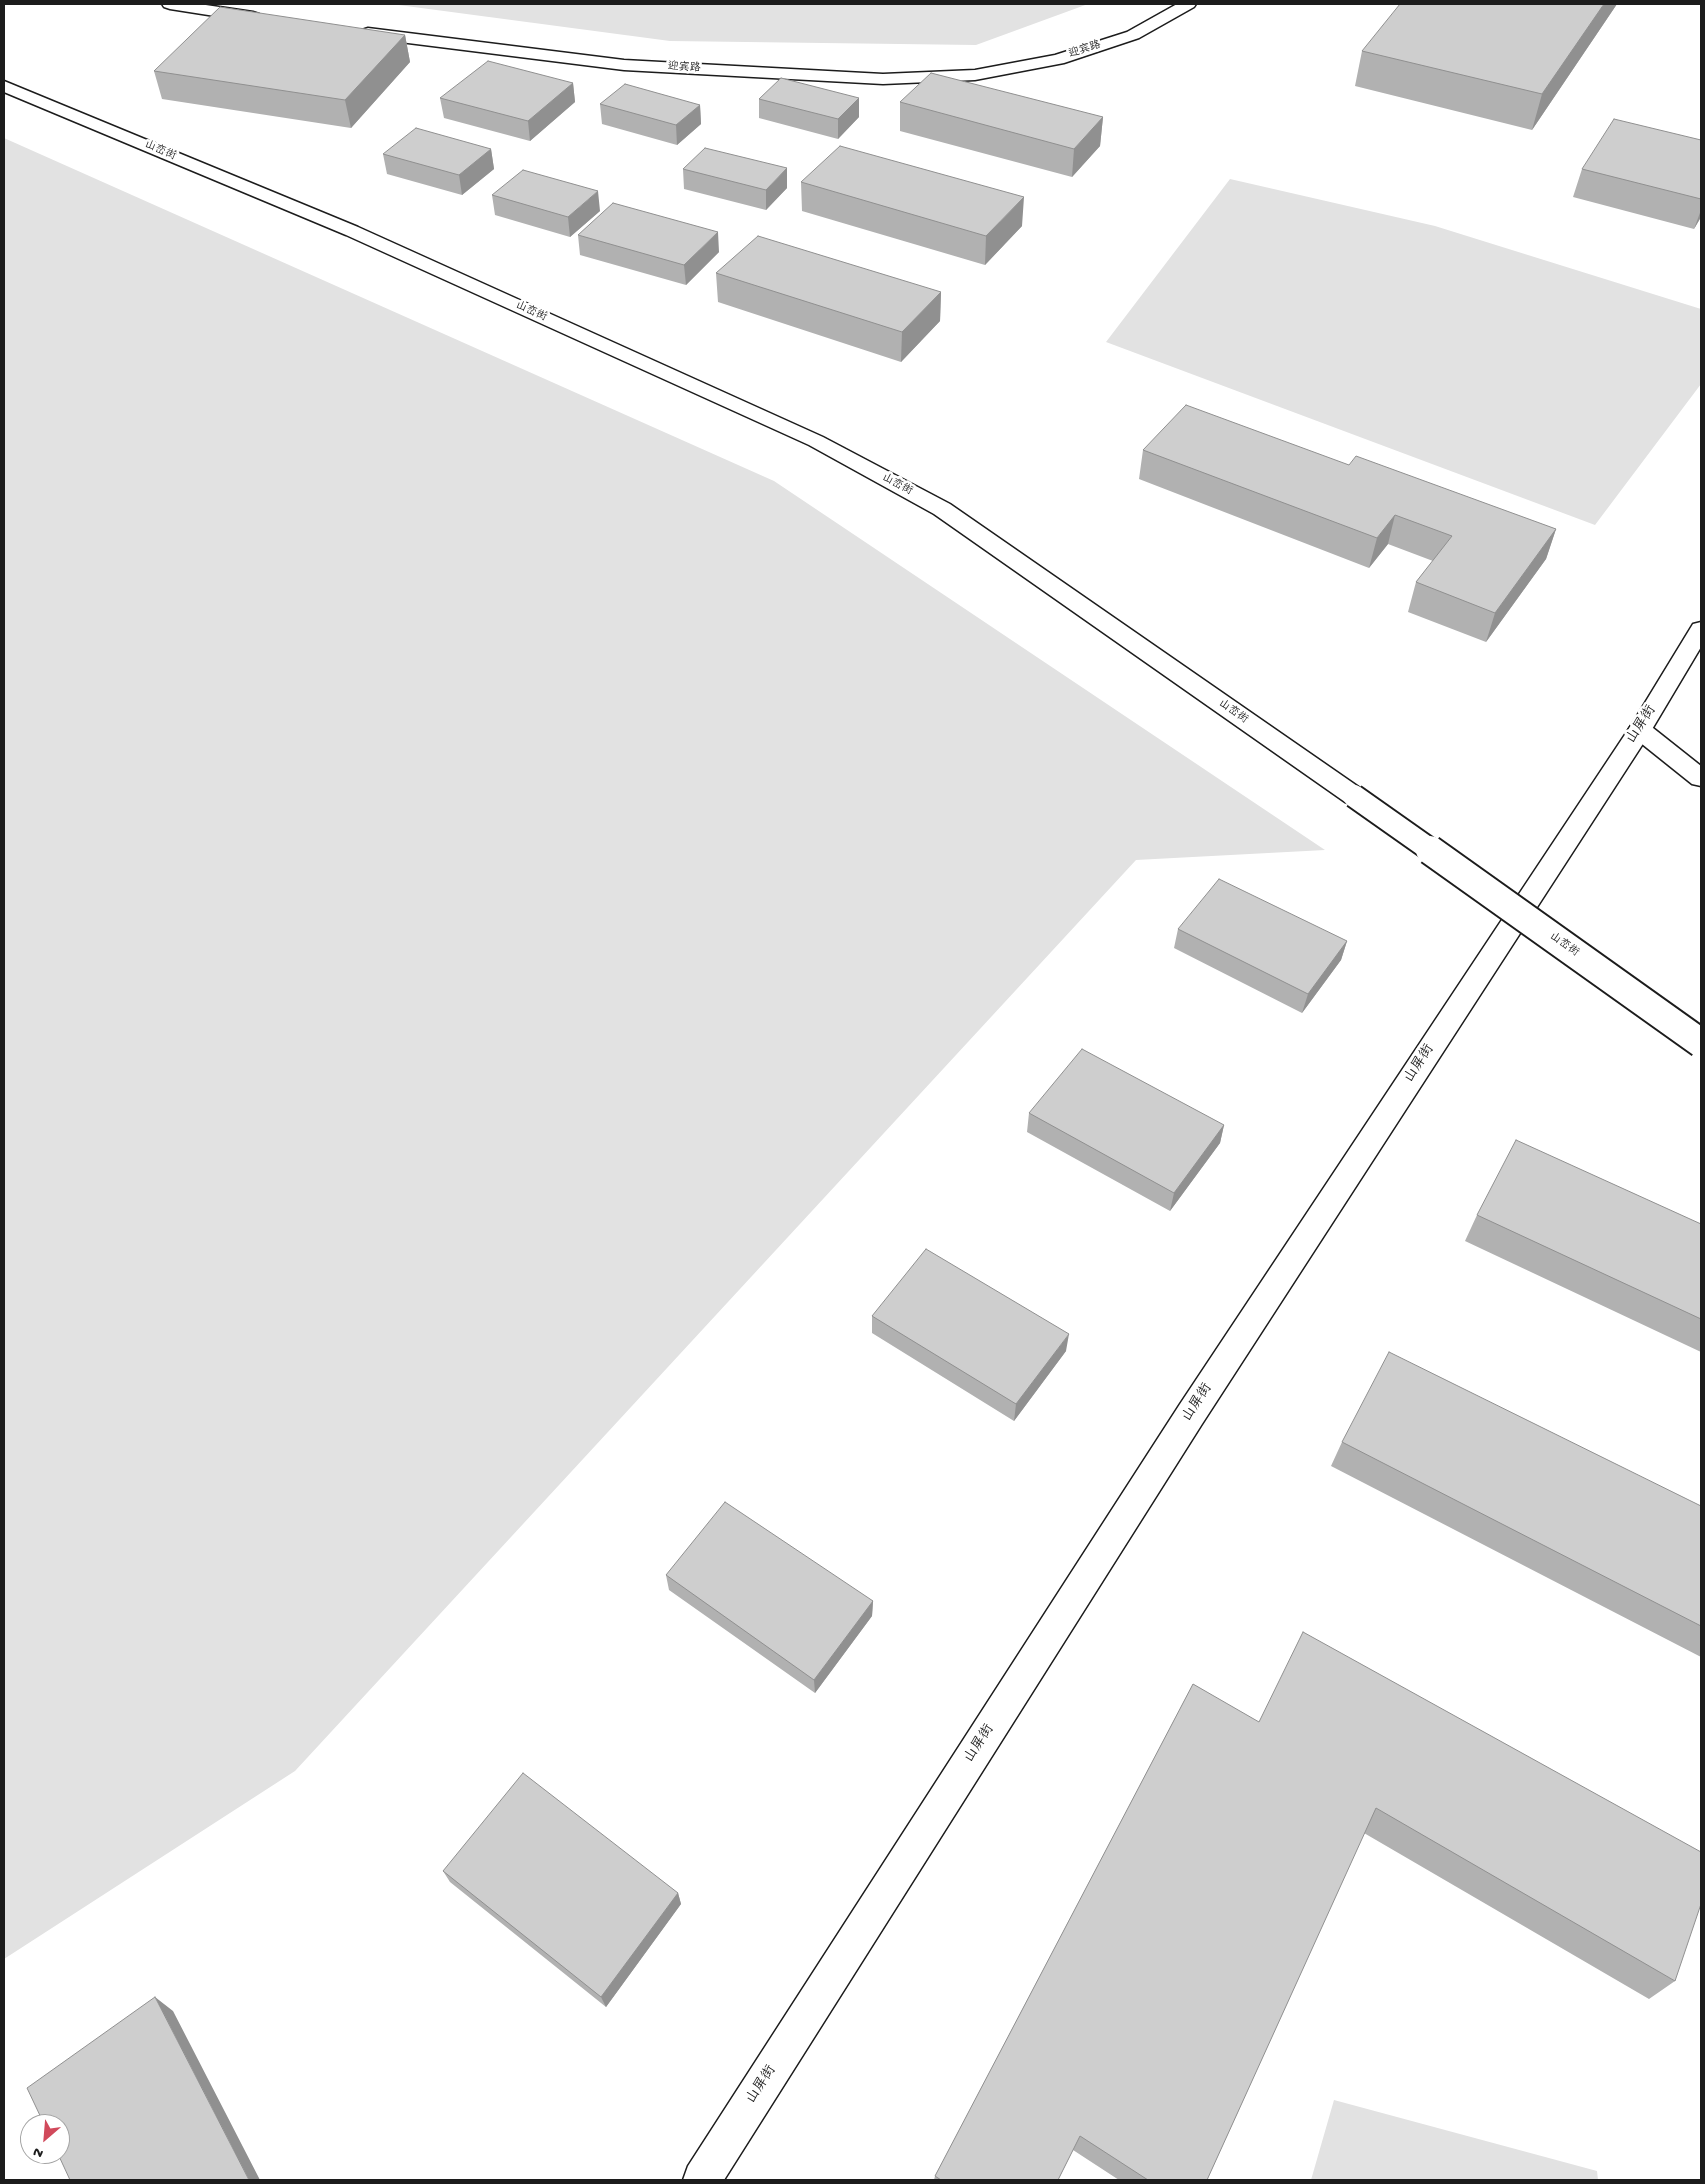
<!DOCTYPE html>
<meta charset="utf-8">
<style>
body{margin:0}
#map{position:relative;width:1705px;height:2184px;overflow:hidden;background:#fff;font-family:"Gochi Hand",sans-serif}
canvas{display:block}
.frame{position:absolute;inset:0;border:5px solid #1c1c1c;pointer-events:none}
.north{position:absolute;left:20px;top:2114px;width:50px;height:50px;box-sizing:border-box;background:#fff;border:1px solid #a4a4a4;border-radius:50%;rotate:207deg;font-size:14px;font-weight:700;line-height:20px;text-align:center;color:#1c1c1c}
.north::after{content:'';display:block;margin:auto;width:18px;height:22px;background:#d1495b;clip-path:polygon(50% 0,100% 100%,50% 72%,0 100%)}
</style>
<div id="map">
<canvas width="1705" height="2184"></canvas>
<div class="frame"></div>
<div class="north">N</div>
</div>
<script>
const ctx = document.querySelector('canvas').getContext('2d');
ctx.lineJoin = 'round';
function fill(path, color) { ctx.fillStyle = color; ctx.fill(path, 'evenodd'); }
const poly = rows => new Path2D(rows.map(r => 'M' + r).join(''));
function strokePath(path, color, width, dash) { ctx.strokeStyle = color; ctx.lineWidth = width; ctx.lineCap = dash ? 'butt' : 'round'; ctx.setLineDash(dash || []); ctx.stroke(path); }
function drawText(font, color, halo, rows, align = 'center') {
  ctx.font = font + ' "Gochi Hand","LXGW WenKai TC",sans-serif'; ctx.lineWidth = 5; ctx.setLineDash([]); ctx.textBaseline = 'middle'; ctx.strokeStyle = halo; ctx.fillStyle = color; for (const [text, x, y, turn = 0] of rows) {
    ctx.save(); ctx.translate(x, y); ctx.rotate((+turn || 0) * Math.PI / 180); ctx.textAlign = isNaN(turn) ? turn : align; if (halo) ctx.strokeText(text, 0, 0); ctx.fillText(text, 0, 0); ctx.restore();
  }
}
const green = poly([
 [391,4,1088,4,976,45,670,41],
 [4,138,774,481,1325,850,1136,860,295,1771,4,1959],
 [1230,179,1435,226,1701,309,1701,384,1595,525,1106,342],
 [1334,2100,1597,2171,1598,2180,1311,2180]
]);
const minor = poly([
 [1640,722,1648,724,1701,766,1701,786,1692,784,1632,736,1628,730,1632,724,1640,722]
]);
const tertiary = poly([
 [162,4,199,4,253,12,259,14,261,17,259,20,253,22,170,9,164,7,162,4],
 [1177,4,1196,4,1194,7,1139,38,1064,63,975,80,883,84,624,70,368,38,362,36,360,33,362,30,368,28,624,60,883,74,975,70,1055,55,1127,32,1177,4],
 [1701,622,1701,647,1648,736,1202,1424,724,2180,683,2180,688,2166,1180,1404,1632,724,1693,624,1701,622]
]);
const secondary = poly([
 [4,81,358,227,823,437,950,504,1363,790,1366,796,1363,802,1354,805,1345,802,934,514,809,445,346,235,4,92,4,81]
]);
const secondaryBridgeFar1 = poly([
 [1354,796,1432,851]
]);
const secondaryBridge = poly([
 [1430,850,1701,1043]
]);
const wall = poly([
 [1617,4,1532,130,1355,86,1362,51],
 [405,35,410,62,351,128,162,99,154,71],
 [573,83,575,102,530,141,444,118,440,98],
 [859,98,859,117,838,139,759,118,759,99],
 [900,102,1103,117,1100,146,1072,177,900,131],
 [600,104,700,105,701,124,677,145,602,124],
 [1701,140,1701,217,1694,229,1573,197,1582,169],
 [491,149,494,169,462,195,387,174,383,154],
 [683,169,787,188,766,210,684,189],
 [801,182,1022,226,985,265,802,211],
 [492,195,600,211,570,237,495,215],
 [578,235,719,252,686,285,580,255],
 [716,273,941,292,940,321,901,362,718,302],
 [1143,450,1349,465,1556,529,1546,559,1486,642,1408,612,1416,582,1433,561,1388,544,1369,568,1139,479],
 [1178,929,1347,941,1341,960,1302,1013,1174,948],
 [1029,1113,1224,1125,1220,1143,1170,1211,1027,1132],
 [1477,1215,1701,1224,1701,1352,1465,1241],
 [872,1316,1066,1351,1014,1421,872,1333],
 [1342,1442,1701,1506,1701,1657,1331,1466],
 [666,1575,873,1601,872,1616,815,1693,669,1590],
 [1193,1684,1675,1981,1649,1999,1364,1833,1207,2180,1119,2180,1073,2150,1058,2180,934,2180,935,2176],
 [443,1871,678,1893,681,1904,606,2007,450,1882]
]);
const shadedWall = poly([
 [1604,4,1617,4,1532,130,1542,94],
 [405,35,410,62,351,128,345,100],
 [573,83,575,102,530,141,528,121],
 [859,98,859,117,838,139,838,119],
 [700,105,701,124,677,145,676,125],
 [1103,117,1100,146,1072,177,1074,149],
 [491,149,494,169,462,195,459,175],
 [787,168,787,188,766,210,766,190],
 [598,191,600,211,570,237,568,217],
 [1024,197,1022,226,985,265,986,236],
 [1701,210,1701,217,1694,229],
 [718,232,719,252,686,285,684,265],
 [941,292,940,321,901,362,902,332],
 [1395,515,1388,544,1369,568,1377,538],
 [1556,529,1546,559,1486,642,1495,613],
 [1347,941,1341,960,1302,1013,1308,994],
 [1224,1125,1220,1143,1170,1211,1174,1193],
 [1069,1334,1066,1351,1014,1421,1016,1404],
 [873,1601,872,1616,815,1693,814,1680],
 [678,1893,681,1904,606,2007,601,1997],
 [155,1997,173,2011,260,2180,249,2180]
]);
const building = poly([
 [1400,4,1604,4,1542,94,1362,51,1400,4],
 [220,7,405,35,345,100,154,71,220,7],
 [488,61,573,83,528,121,440,98,488,61],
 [931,73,1103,117,1074,149,900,102,931,73],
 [781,78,859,98,838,119,759,99,781,78],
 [625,84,700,105,676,125,600,104,625,84],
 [1614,119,1701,140,1701,199,1582,169,1614,119],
 [416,128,491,149,459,175,383,154,416,128],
 [840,146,1024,197,986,236,801,182,840,146],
 [705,148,787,168,766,190,683,169,705,148],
 [523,170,598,191,568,217,492,195,523,170],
 [613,203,718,232,684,265,578,235,613,203],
 [758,236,941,292,902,332,716,273,758,236],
 [1186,405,1349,465,1356,456,1556,529,1495,613,1416,582,1452,536,1395,515,1377,538,1143,450,1186,405],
 [1219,879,1347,941,1308,994,1178,929,1219,879],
 [1082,1049,1224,1125,1174,1193,1029,1113,1082,1049],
 [1516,1140,1701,1224,1701,1319,1477,1215,1516,1140],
 [926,1249,1069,1334,1016,1404,872,1316,926,1249],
 [1389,1352,1701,1506,1701,1626,1342,1442,1389,1352],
 [725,1502,873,1601,814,1680,666,1575,725,1502],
 [1303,1632,1701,1852,1701,1904,1675,1981,1376,1808,1207,2180,1148,2180,1080,2136,1058,2180,941,2180,935,2176,1193,1684,1259,1722,1303,1632],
 [523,1773,678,1893,601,1997,443,1871,523,1773],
 [155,1997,249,2180,70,2180,58,2154,60,2154,60,2124,44,2124,27,2088,155,1997]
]);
const farStreetnames = [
 ["迎宾路",1085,50,-18],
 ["迎宾路",684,68,3],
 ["山峦街",160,151,23],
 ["山峦街",531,312,24],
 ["山峦街",897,485,28],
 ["山峦街",1233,712,35],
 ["山峦街",1564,945,35]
];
const streetNames = [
 ["山屏街",1642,725,-57],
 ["山屏街",1420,1064,-57],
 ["山屏街",1198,1403,-57],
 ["山屏街",980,1744,-57],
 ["山屏街",762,2085,-57]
];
fill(green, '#e2e2e2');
strokePath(minor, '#1c1c1c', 3);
strokePath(tertiary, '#1c1c1c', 3);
strokePath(secondary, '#1c1c1c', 3);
fill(minor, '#fff');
fill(tertiary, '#fff');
fill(secondary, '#fff');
strokePath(secondaryBridgeFar1, '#1c1c1c', 26, []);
strokePath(secondaryBridge, '#1c1c1c', 32, []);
strokePath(secondaryBridgeFar1, '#fff', 22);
strokePath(secondaryBridge, '#fff', 28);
fill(wall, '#b1b1b1');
fill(shadedWall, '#909090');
fill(building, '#cecece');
strokePath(building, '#909090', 1);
drawText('11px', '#1c1c1c', '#fff', farStreetnames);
drawText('14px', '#1c1c1c', '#fff', streetNames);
</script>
